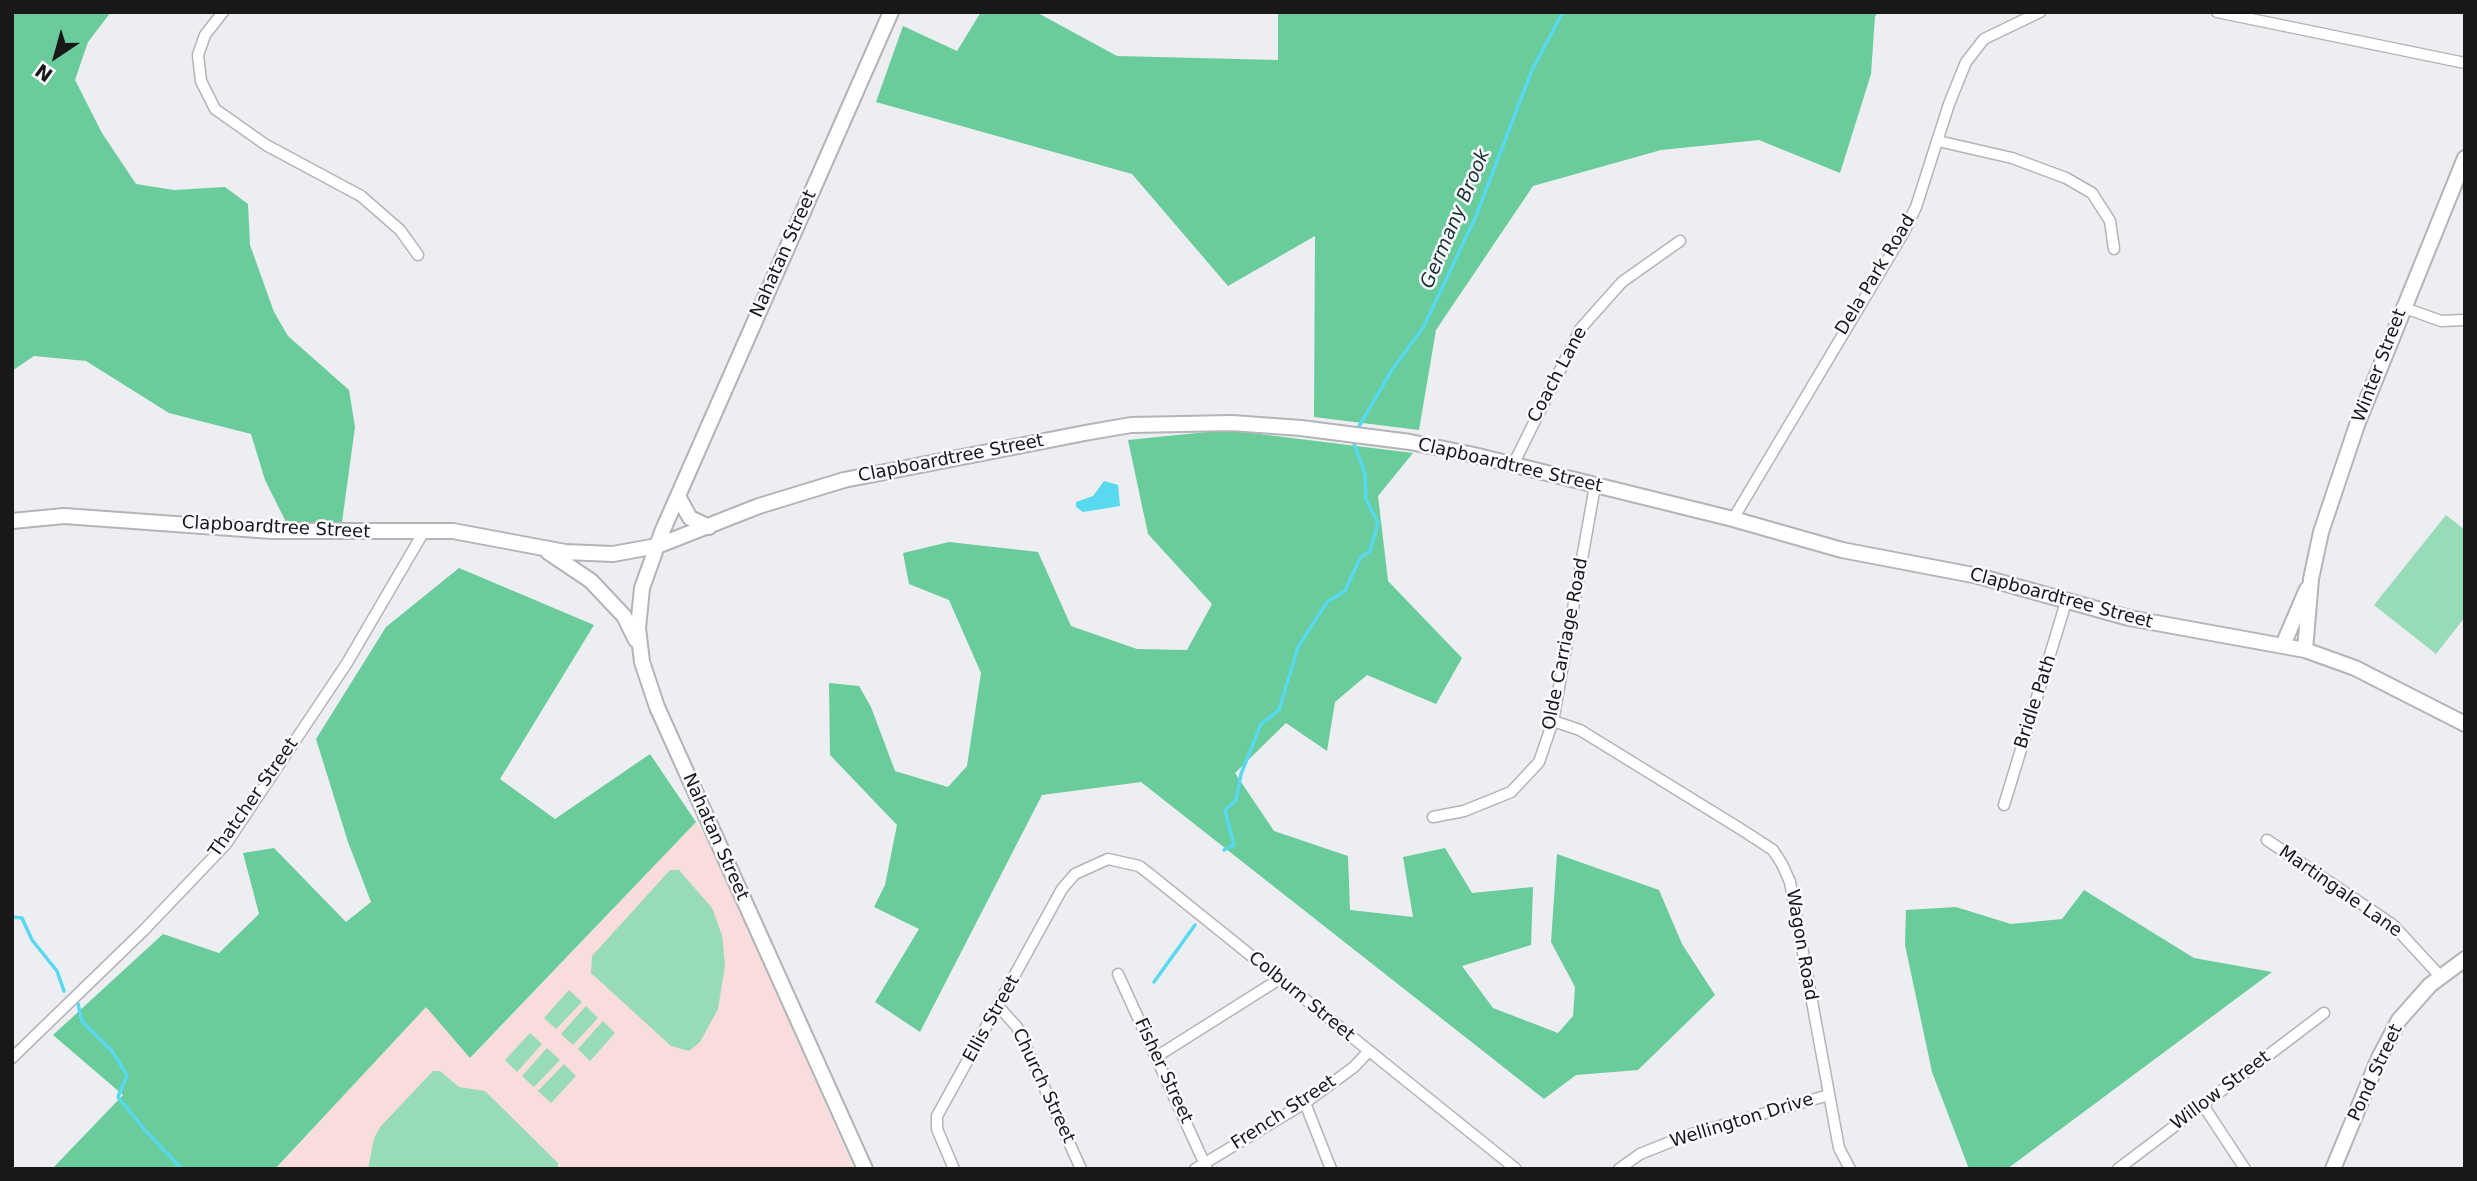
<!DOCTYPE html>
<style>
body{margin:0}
#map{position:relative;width:2477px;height:1181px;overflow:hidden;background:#eceef1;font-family:"DejaVu Sans",sans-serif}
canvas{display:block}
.frame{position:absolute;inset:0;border:14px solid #181819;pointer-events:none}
.north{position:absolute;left:21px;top:21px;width:70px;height:70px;-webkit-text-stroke:5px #fafbfe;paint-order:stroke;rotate:216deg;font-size:19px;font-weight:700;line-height:28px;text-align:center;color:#181819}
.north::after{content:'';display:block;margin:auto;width:24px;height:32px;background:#181819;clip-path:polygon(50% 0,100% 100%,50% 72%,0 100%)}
</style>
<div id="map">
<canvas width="2477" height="1181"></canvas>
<div class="frame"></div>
<div class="north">N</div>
</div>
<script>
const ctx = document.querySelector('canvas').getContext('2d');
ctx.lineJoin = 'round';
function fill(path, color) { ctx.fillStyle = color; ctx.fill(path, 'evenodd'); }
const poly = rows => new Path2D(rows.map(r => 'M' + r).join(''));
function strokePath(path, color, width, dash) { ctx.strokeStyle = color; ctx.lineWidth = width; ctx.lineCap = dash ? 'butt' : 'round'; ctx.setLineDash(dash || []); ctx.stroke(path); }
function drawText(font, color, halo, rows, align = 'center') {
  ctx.font = font + ' "DejaVu Sans",sans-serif'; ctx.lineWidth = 5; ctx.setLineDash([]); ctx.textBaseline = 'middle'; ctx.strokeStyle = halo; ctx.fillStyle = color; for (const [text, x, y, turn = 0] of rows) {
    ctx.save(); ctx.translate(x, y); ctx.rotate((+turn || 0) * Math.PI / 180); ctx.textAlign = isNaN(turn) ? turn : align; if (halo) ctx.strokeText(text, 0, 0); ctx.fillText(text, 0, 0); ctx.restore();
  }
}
const education = poly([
 [696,822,714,851,854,1169,276,1169,426,1006,471,1058]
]);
const green = poly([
 [2446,515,2465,530,2465,617,2436,654,2374,605],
 [670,870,679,870,712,908,722,935,725,965,718,1009,700,1042,689,1051,671,1046,591,973,592,956],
 [569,990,582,1002,556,1029,544,1018],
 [586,1006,598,1018,573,1045,561,1034],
 [603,1021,615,1033,590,1061,578,1049],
 [530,1033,542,1044,517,1072,505,1060],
 [547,1048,560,1060,534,1087,522,1076],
 [564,1064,576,1076,551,1103,538,1091],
 [433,1071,440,1071,459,1087,485,1091,558,1163,558,1169,368,1169,374,1138,381,1126]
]);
const forest = poly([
 [12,12,111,12,88,42,75,80,102,133,136,184,174,190,225,187,248,204,250,245,274,312,288,336,349,390,355,427,342,522,286,522,265,480,251,434,169,413,86,361,34,356,12,371],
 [981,12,1036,12,1117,56,1278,60,1278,12,1879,12,1875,16,1871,74,1840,173,1759,140,1661,150,1533,186,1436,330,1419,430,1314,417,1315,236,1228,286,1132,174,876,102,903,26,957,51],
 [1227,430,1413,453,1378,496,1388,581,1462,658,1436,704,1367,675,1335,702,1327,751,1286,723,1235,773,1274,831,1348,856,1350,910,1413,917,1403,857,1445,848,1472,893,1533,887,1531,945,1462,966,1493,1008,1558,1033,1573,1016,1575,987,1551,942,1557,854,1659,890,1682,944,1715,995,1638,1070,1576,1075,1544,1099,1141,782,1042,795,920,1032,875,1002,919,929,874,907,885,885,897,825,830,755,829,683,859,686,871,707,895,771,948,787,967,766,981,673,949,600,909,584,903,553,949,542,1038,552,1071,626,1137,649,1187,650,1212,604,1148,534,1128,440],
 [459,568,594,625,500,779,555,819,650,754,696,822,470,1058,426,1007,275,1169,52,1169,123,1095,53,1035,163,934,219,953,259,914,243,853,274,848,346,922,371,902,348,842,316,739,386,627],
 [2084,890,2194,958,2272,972,2007,1169,1969,1169,1932,1072,1905,945,1906,910,1956,907,2011,924,2062,919]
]);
const water = poly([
 [1104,481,1118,485,1120,506,1083,512,1076,507,1076,502,1093,496]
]);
const stream = poly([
 [1358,428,1392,370,1424,326,1476,216,1532,70,1563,12],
 [1224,850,1234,845,1225,810,1236,800,1241,774,1261,724,1279,710,1298,647,1327,602,1345,591,1360,558,1370,551,1378,523,1366,499,1365,474,1354,443],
 [12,917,22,918,32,940,57,971,64,991],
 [1154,982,1195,925],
 [78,1004,82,1021,112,1051,127,1075,118,1097,144,1129,182,1169]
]);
const street = poly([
 [223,12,205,35,198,55,201,81,215,109,266,145,361,196,400,230,418,255],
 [2217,12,2465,63],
 [1938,141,2012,158,2066,178,2092,193,2110,221,2114,249],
 [2402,307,2441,321,2465,320],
 [1513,465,1581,328,1622,282,1680,241],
 [1733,519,1904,232,1916,207,1949,104,1966,62,1984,39,2040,12],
 [1553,721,1580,730,1739,828,1773,850,1782,864,1790,882,1839,1148,1850,1169],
 [2004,805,2067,599],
 [1433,817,1464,811,1511,792,1539,762,1553,721,1595,486],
 [2267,840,2393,925,2440,976],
 [1118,974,1207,1169],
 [999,1007,1017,1027,1081,1169],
 [1156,1057,1278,980],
 [12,1058,143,931,226,844,347,663,423,533],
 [1305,1103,1331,1169],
 [2203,1105,2245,1169],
 [954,1169,937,1129,937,1116,1062,889,1075,874,1108,859,1139,866,1152,876,1516,1169],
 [1195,1169,1305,1103,1354,1067,1368,1052],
 [1619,1169,1640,1154,1685,1136,1829,1095],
 [2118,1169,2324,1013]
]);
const secondary = poly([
 [678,496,690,518,709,527],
 [12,521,64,516,272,531,453,531,565,552,613,554,657,546,759,506,844,480,1085,433,1131,425,1232,423,1301,428,1410,442,1474,455,1733,519,1842,550,1978,576,2129,618,2305,650,2355,668,2465,724],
 [548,552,591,581,624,616,636,640],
 [2283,645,2307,589],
 [2305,650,2311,579,2321,532,2358,422,2465,158],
 [865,1169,657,707,642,662,638,628,642,588,662,532,891,12],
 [2333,1169,2379,1058,2399,1020,2430,985,2465,959]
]);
const streetNames = [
 ["Nahatan Street",784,254,-66],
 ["Dela Park Road",1876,275,-59],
 ["Winter Street",2380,366,-69],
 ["Coach Lane",1558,375,-62],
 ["Clapboardtree Street",951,459,-11],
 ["Clapboardtree Street",1510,466,13],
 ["Clapboardtree Street",276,528,3],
 ["Clapboardtree Street",2061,599,15],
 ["Olde Carriage Road",1566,644,-79],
 ["Bridle Path",2036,702,-72],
 ["Thatcher Street",254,798,-55],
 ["Nahatan Street",715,837,66],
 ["Martingale Lane",2340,892,35],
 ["Wagon Road",1801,945,80],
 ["Colburn Street",1301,997,39],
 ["Ellis Street",992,1019,-61],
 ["Fisher Street",1163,1071,65],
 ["Pond Street",2376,1073,-65],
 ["Church Street",1043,1086,65],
 ["Willow Street",2221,1091,-37],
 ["French Street",1284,1113,-33],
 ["Wellington Drive",1742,1121,-17]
];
const waterNames = [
 ["Germany Brook",1456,219,-67]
];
fill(education, '#f8dddc');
fill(green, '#98dbb7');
fill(forest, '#6acb9b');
fill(water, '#58d9ef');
strokePath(stream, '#58d9ef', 3.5);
strokePath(street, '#b3b4b7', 13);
strokePath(secondary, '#b3b4b7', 18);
strokePath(street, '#fff', 10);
strokePath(secondary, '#fff', 14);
drawText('18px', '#181819', '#fafbfe', streetNames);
drawText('italic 19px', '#1a3135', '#fafbfe', waterNames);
</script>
